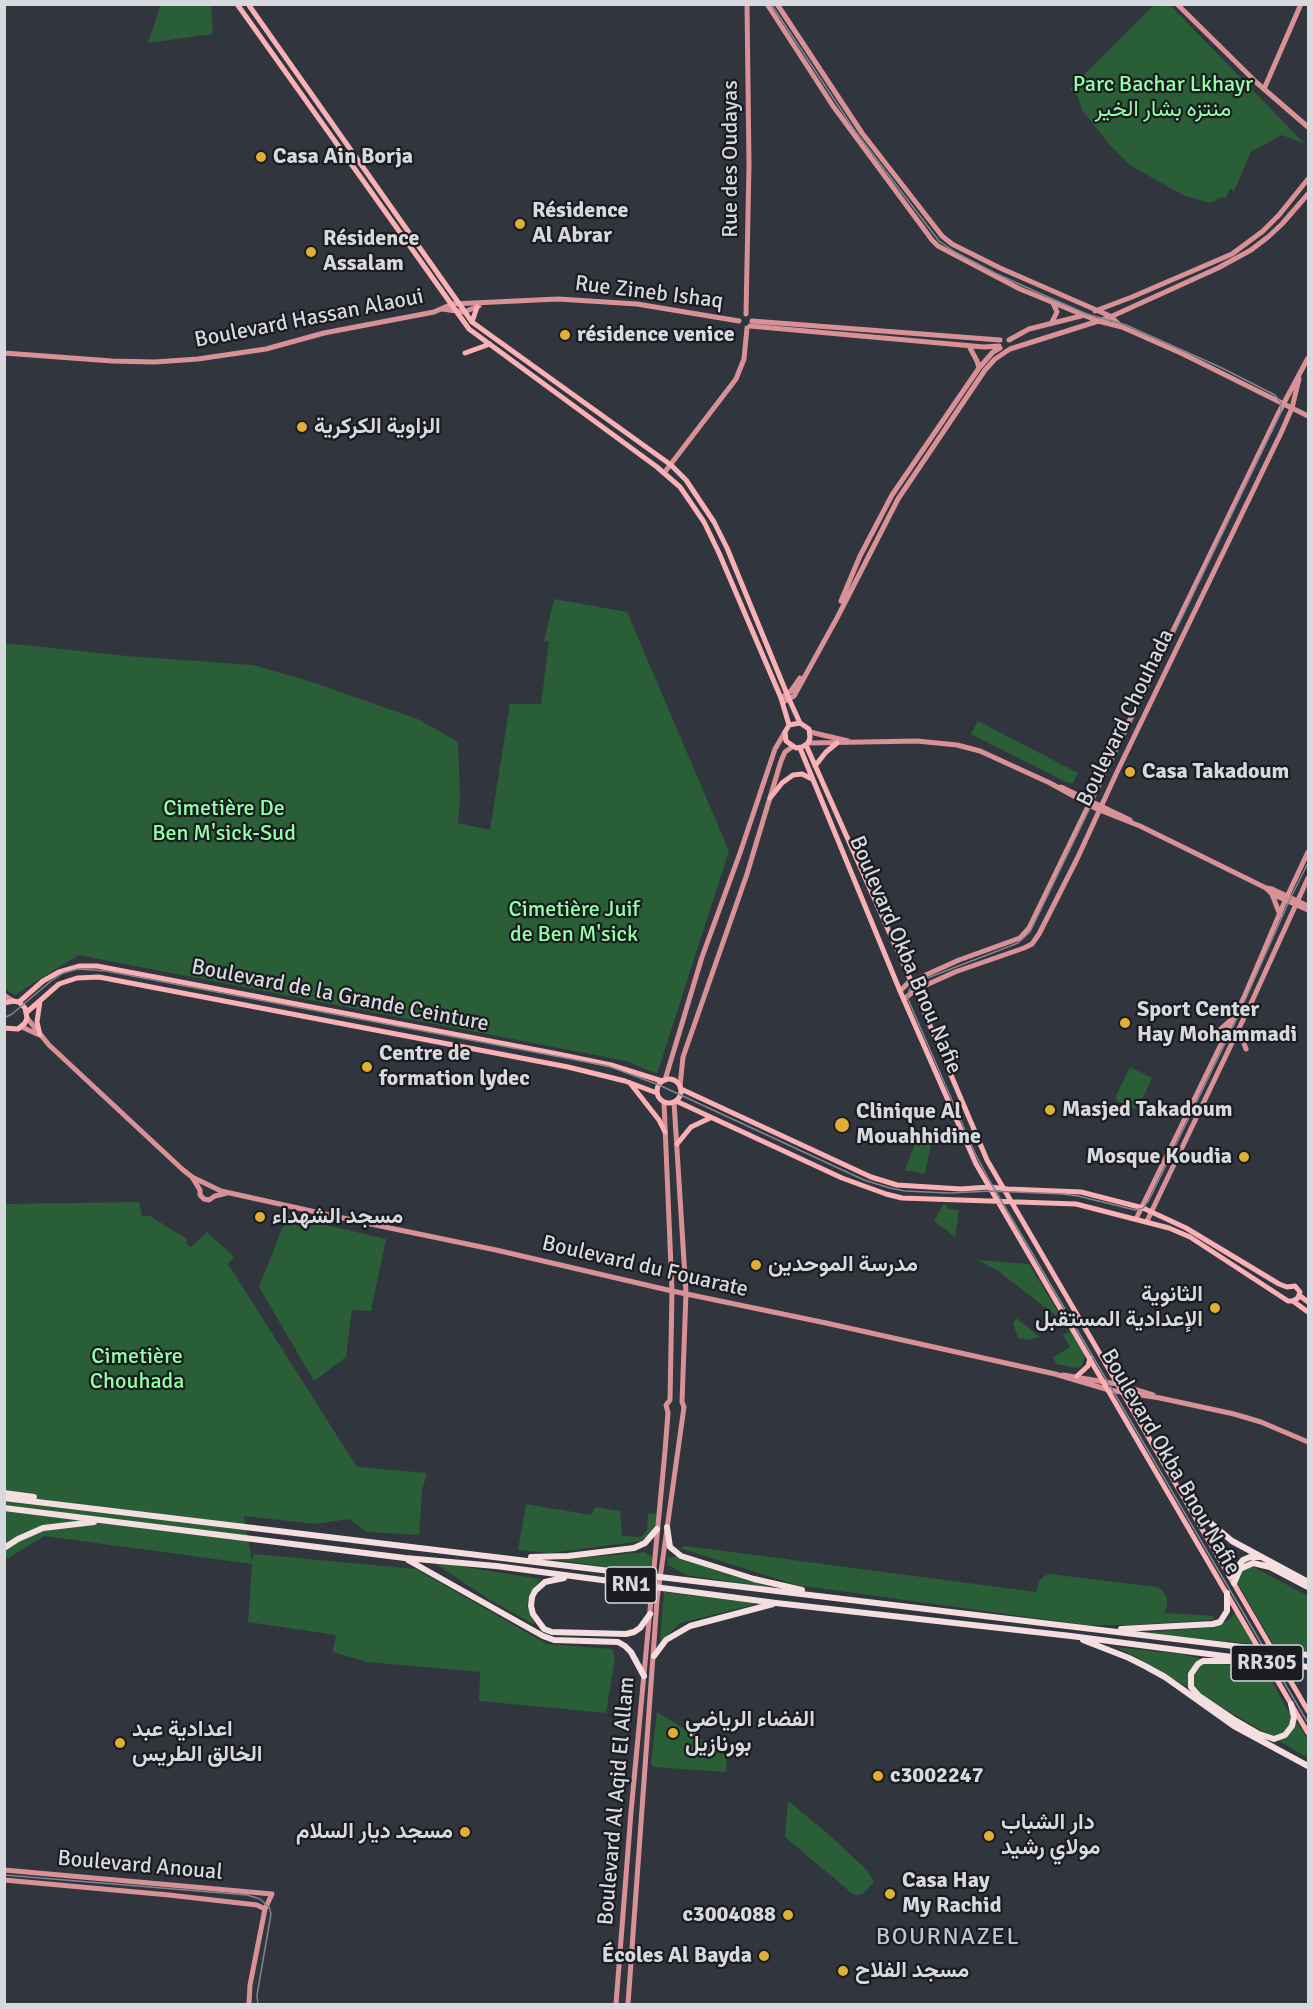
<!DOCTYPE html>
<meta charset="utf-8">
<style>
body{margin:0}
#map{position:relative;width:1313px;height:2009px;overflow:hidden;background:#31353e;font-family:Signika,sans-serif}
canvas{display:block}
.frame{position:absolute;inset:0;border:6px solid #d7d9df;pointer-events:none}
</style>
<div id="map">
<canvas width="1313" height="2009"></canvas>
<div class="frame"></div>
</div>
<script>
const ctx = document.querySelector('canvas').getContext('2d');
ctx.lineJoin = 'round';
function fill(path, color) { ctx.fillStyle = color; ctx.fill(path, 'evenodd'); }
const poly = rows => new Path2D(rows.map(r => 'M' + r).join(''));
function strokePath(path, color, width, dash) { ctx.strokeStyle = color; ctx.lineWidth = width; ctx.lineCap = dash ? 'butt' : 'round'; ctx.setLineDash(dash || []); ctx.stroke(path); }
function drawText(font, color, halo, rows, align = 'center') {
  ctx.font = font + ' Signika,Vazirmatn,sans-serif'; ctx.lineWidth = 4.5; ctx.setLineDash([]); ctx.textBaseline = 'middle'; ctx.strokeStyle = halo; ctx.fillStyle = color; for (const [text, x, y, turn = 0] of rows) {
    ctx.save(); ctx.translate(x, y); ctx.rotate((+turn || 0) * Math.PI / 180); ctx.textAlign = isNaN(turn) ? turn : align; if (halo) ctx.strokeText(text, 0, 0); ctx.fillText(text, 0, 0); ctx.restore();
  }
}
const green = poly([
 [161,4,211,5,213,34,148,43],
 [1154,5,1170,5,1305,144,1282,135,1251,152,1234,191,1230,189,1226,198,1222,197,1210,203,1185,196,1131,166,1110,145,1082,110,1078,97,1070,89],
 [554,599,627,612,729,851,657,1074,626,1061,78,955,15,995,5,989,5,643,127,656,253,665,312,682,420,720,458,742,460,797,458,823,490,830,510,704,541,704,549,642,544,641],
 [978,721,1078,773,1073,783,1068,783,971,734],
 [1130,1067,1152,1078,1140,1104,1134,1109,1117,1101,1116,1096],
 [919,1134,932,1140,925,1174,905,1170],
 [139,1202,142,1216,150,1216,187,1239,186,1244,191,1247,207,1232,234,1257,228,1264,357,1467,427,1473,422,1491,419,1535,367,1532,349,1519,315,1524,244,1516,252,1561,254,1554,416,1569,547,1644,612,1649,615,1658,606,1713,479,1701,480,1672,367,1662,333,1652,336,1635,248,1622,252,1564,44,1536,5,1560,4,1204],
 [944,1203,949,1209,959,1210,955,1237,934,1221],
 [287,1216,386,1239,371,1311,352,1310,346,1357,314,1381,259,1287],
 [977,1260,1029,1264,1058,1312,1056,1316,997,1270],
 [1016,1318,1040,1337,1029,1340,1018,1338,1013,1323],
 [1071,1331,1085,1356,1082,1366,1076,1368,1056,1364,1053,1357,1070,1347,1063,1335],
 [526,1504,591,1515,595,1507,620,1511,622,1536,641,1537,647,1530,648,1513,657,1514,656,1524,648,1536,642,1541,550,1553,518,1550],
 [686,1546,1036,1592,1039,1581,1044,1576,1050,1574,1157,1587,1163,1591,1167,1598,1167,1605,1164,1613,1214,1616,1213,1620,1129,1625,1086,1625,796,1585,680,1548],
 [645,1552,652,1557,651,1573,556,1560],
 [678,1556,773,1588,686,1575,668,1565,667,1558],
 [433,1562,541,1579,530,1593,527,1606,535,1625,490,1600],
 [1250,1565,1308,1596,1308,1652,1274,1645,1236,1581,1239,1572],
 [664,1592,753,1603,753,1605,680,1623,660,1643],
 [1236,1611,1255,1644,1140,1633,1214,1627,1230,1619],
 [1116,1647,1180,1654,1224,1664,1266,1670,1287,1709,1308,1739,1308,1758,1138,1658],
 [657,1712,727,1755,726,1772,653,1767,651,1763],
 [788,1801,827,1833,867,1870,874,1882,863,1894,854,1895,785,1837]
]);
const secondary = poly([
 [767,4,833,106,932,240,938,246,1020,289,1098,321,1122,327,1183,354,1308,416],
 [777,4,862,133,942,236,952,244,1000,268,1110,316,1121,326],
 [1177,4,1257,83,1308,127],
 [1264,89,1301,4],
 [442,309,464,312,479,306],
 [1095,311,1132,297,1232,254,1263,231,1279,215,1308,179],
 [746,314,749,165,747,4],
 [752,321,1000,340],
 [1052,322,1057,312,1053,303],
 [750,326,984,347,999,346],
 [1009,340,1029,329,1081,316],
 [969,346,977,361,979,368],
 [4,353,112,361,155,362,198,359,266,349,324,333,434,312,452,304,558,299,637,304,739,321],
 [664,473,736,379,744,359,747,328],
 [841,601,860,556,892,495,979,368,993,352,1000,348],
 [781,698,791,691,800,678],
 [783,702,794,696,837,618,898,499,985,370,995,359,1010,349,1108,318,1218,268,1251,250,1268,237,1282,224,1308,194],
 [810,732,848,741],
 [808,743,917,741,957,745,980,751,1050,783,1097,809,1140,826,1266,888,1272,889,1308,906],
 [1061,787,1130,820],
 [1266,888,1272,894,1308,910],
 [1272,894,1280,915],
 [900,991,908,983,959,960,1020,938,1029,928,1278,414,1308,358],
 [4,995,13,1001],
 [904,999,915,990,955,972,1024,948,1032,944,1039,934,1077,859,1117,772,1281,433,1292,408,1299,379],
 [27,1018,49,1045,182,1169,192,1177,221,1191,361,1222,496,1250,672,1291,826,1323,1055,1374,1109,1390,1160,1398,1234,1414,1261,1422,1308,1442],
 [22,1027,37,1034],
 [1239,1029,1246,1049],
 [1215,1034,1233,1018],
 [665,1080,702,957,740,853,775,749,785,732],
 [680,1086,683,1057,747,874,781,761,785,752,792,747],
 [192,1177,200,1190,200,1195,204,1199,209,1200,215,1196,227,1193],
 [1136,1219,1245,995,1285,901,1308,852],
 [1147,1221,1253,999,1308,878],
 [1063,1375,1117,1384,1153,1395],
 [4,1870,272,1894,265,1909,250,1985,249,2004],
 [4,1880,169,1895,257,1905,265,1909],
 [616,2004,631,1812,665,1451,668,1413,666,1405,670,1400,672,1291,664,1102],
 [628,2004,657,1600,684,1407,682,1402,686,1293,674,1102]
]);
const primary = poly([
 [237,4,469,329,657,467,680,487,689,500,704,522,719,553,781,698,789,725],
 [248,4,472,322,671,465,686,480,714,522,727,548,789,699,800,723,809,729,810,738,808,743,802,747,796,748,786,741,785,732,789,725,800,723],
 [472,322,477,307],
 [465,353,490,344],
 [806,745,915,990,987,1160,1308,1711],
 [800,748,900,991,976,1164,1308,1733],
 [815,766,826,752,837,743],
 [770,798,782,783,793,775,802,774,812,779],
 [19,1002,43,981,59,972,80,966,97,966,558,1054,611,1065,662,1081],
 [4,1003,13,1001,19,1002,25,1008,27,1018,25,1023,18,1029,4,1028],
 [27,1012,59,984,77,978,99,977,568,1067,625,1081,657,1093],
 [40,1035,37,1022,40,1001],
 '657 1091a12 12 0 1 1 24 0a12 12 0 1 1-24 0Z',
 [630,1083,659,1120,665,1132],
 [681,1089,871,1177,897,1185,961,1189,989,1187,1008,1189,1081,1192,1143,1208,1186,1228,1279,1284,1287,1287,1295,1286,1300,1292,1298,1298,1293,1301],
 [676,1101,842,1178,886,1194,902,1198,1076,1204,1169,1228,1190,1237,1288,1301,1293,1301,1308,1312],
 [677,1144,691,1127,710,1118],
 [1299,1295,1308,1302],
 [1077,1376,1088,1366,1090,1358],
 [1130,1405,1138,1395]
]);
const highway = poly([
 [4,1493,34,1497],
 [4,1498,1308,1655],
 [1189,1505,1232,1541,1308,1582],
 [4,1508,405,1558,496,1566,776,1603,1071,1636,1308,1667],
 [667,1527,670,1547,681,1556,754,1579,802,1590],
 [4,1548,18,1539,43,1528,94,1522],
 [531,1557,568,1556,634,1548,645,1543,657,1529],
 [408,1560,543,1636,554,1640,618,1642,625,1646,631,1652,644,1676],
 [1230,1576,1243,1560,1250,1557,1261,1557],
 [564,1578,545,1582,535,1591,532,1597,531,1606,533,1614,544,1629,552,1632,626,1634,634,1632,640,1628,650,1614],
 [1234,1583,1240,1569,1253,1563,1270,1567,1308,1587],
 [1121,1629,1213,1624,1220,1622,1227,1611,1227,1593],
 [1083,1640,1129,1658,1145,1666,1165,1677,1234,1726,1308,1766],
 [654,1656,666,1640,690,1626,773,1604],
 [1245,1661,1203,1661,1198,1664,1191,1674,1191,1687,1199,1696,1233,1719,1259,1734,1274,1739,1285,1735,1292,1726,1294,1717,1291,1704]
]);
const tram = poly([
 [771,4,855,131,939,241,955,252,995,273,1039,293,1087,314,1126,325,1222,368,1275,395,1281,403,1281,412,1030,932,1018,943,917,982,911,986,907,997,975,1153,988,1178,1308,1723],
 [4,1018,12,1014,51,981,63,973,78,969,106,971,608,1066,659,1085,864,1180,890,1188,905,1191,950,1193,991,1191,1062,1194,1078,1196,1135,1210,1143,1208,1149,1200,1233,1027,1291,897,1308,863],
 [4,1875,247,1895,260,1899,269,1907,271,1914,257,1995,258,2004]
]);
const markers = [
 [261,157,6,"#e1af34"],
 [520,224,6,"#e1af34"],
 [311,252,6,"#e1af34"],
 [565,335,6,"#e1af34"],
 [302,427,6,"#e1af34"],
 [1130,772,6,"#e1af34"],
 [1125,1023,6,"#e1af34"],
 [367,1067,6,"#e1af34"],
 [1050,1110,6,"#e1af34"],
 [842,1125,8,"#e1af34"],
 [1244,1157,6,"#e1af34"],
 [260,1217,6,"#e1af34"],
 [756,1265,6,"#e1af34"],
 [1215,1308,6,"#e1af34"],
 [673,1733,6,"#e1af34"],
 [120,1743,6,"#e1af34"],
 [878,1776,6,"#e1af34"],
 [465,1832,6,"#e1af34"],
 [989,1836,6,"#e1af34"],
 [890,1894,6,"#e1af34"],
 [788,1915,6,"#e1af34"],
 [764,1956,6,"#e1af34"],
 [843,1971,6,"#e1af34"]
];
const shields = [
 [631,1585,51],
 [1267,1663,72]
];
const shieldNames = [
 ["RN1",631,1585],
 ["RR305",1267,1663]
];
const parkNames = [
 ["Parc Bachar Lkhayr",1163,85],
 ["منتزه بشار الخير",1163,110],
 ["Cimetière De",224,809],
 ["Ben M'sick-Sud",224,834],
 ["Cimetière Juif",574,910],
 ["de Ben M'sick",574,935],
 ["Cimetière",137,1357],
 ["Chouhada",137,1382]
];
const poiNames = [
 ["Casa Ain Borja",273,157],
 ["Résidence",532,211],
 ["Al Abrar",532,236],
 ["Résidence",323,239],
 ["Assalam",323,264],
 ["résidence venice",577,335],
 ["الزاوية الكركرية",314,427],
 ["Casa Takadoum",1142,772],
 ["Sport Center",1137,1010],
 ["Hay Mohammadi",1137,1035],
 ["Centre de",379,1054],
 ["formation lydec",379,1079],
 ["Masjed Takadoum",1062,1110],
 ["Clinique Al",856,1112],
 ["Mouahhidine",856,1137],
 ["Mosque Koudia",1232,1157,"right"],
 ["مسجد الشهداء",272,1217],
 ["مدرسة الموحدين",768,1265],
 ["الثانوية",1203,1295,"right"],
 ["الإعدادية المستقبل",1203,1320,"right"],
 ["الفضاء الرياضي",685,1720],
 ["بورنازيل",685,1745],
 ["اعدادية عبد",132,1730],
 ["الخالق الطريس",132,1755],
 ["c3002247",890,1776],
 ["دار الشباب",1001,1823],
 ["مولاي رشيد",1001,1848],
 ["مسجد ديار السلام",453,1832,"right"],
 ["Casa Hay",902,1881],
 ["My Rachid",902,1906],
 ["c3004088",776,1915,"right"],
 ["Écoles Al Bayda",752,1956,"right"],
 ["مسجد الفلاح",855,1971]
];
const streetNames = [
 ["Rue des Oudayas",731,159,-90],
 ["Rue Zineb Ishaq",649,293,7],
 ["Boulevard Hassan Alaoui",309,319,-11],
 ["Boulevard Chouhada",1126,718,-64],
 ["Boulevard Okba Bnou Nafie",905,955,67],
 ["Boulevard de la Grande Ceinture",340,996,11],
 ["Boulevard du Fouarate",645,1267,13],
 ["Boulevard Okba Bnou Nafie",1170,1462,60],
 ["Boulevard Al Aqid El Allam",617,1801,-85],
 ["Boulevard Anoual",140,1866,5]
];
const neighbourhoodNames = [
 ["BOURNAZEL",948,1938]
];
fill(green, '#2a5e36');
strokePath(secondary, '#d89197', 5);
strokePath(primary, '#fab1b6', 5);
strokePath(highway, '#f5dedf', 6);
strokePath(tram, '#82858d', 1.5);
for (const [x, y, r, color] of markers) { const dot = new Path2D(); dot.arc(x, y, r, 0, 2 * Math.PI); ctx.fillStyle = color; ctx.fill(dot); strokePath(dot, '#1b1c20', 2); }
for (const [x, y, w] of shields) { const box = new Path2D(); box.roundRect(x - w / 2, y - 18, w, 36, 4.5); ctx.fillStyle = '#1b1c20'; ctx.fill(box); strokePath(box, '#d7d9df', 1.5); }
drawText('bold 21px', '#d7d9df', null, shieldNames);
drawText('22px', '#91ffa7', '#1b1c20', parkNames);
drawText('bold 22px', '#d7d9df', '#1b1c20', poiNames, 'left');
drawText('22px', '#d7d9df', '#1b1c20', streetNames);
ctx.letterSpacing = '1.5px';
drawText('24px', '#bec3ce', '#1b1c20', neighbourhoodNames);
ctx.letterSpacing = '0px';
</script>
